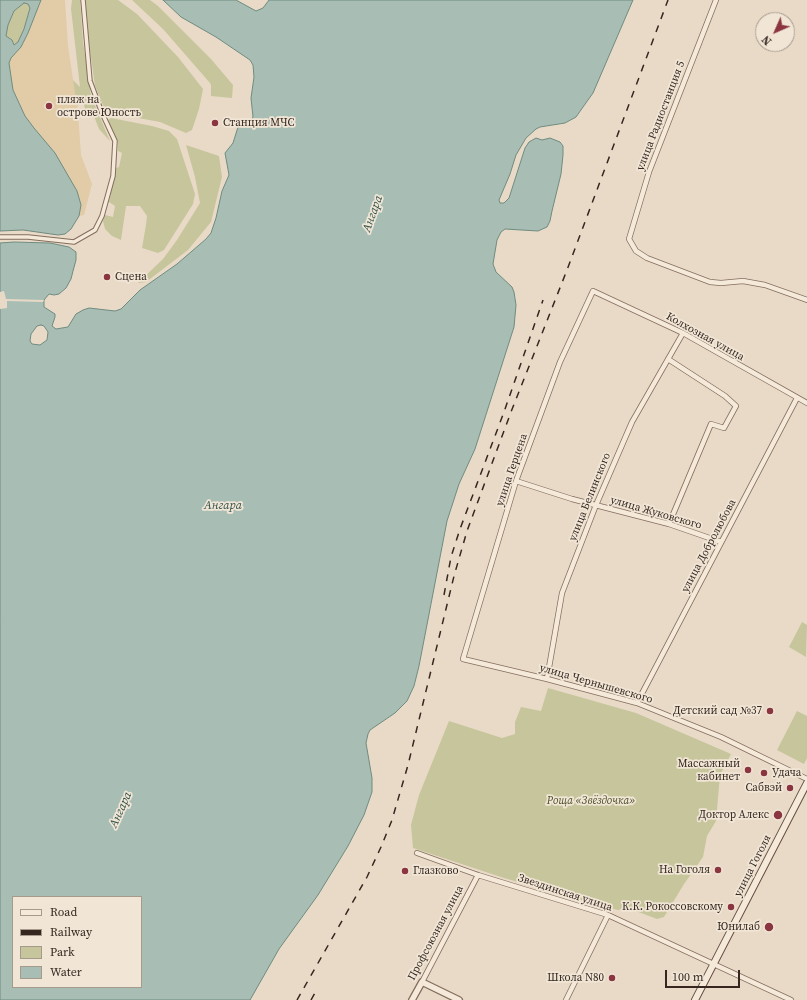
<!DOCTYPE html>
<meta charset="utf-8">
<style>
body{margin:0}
#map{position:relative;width:807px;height:1000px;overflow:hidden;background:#e9dac7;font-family:"Source Serif 4",serif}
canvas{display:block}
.legend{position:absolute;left:12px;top:896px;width:130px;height:92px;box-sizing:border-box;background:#f1e6d6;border:1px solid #a69a8d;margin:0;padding:5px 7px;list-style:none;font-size:12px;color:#352720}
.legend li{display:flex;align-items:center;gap:8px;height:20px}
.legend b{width:20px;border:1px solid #a69a8d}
.north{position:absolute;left:755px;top:12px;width:40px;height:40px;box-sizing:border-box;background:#f1e6d6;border:1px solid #a69a8d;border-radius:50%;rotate:225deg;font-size:11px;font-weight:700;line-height:16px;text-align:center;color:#352720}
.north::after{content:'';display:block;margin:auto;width:14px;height:18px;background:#8b3541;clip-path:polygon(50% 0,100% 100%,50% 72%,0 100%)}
.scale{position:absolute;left:665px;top:970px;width:75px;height:18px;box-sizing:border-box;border:2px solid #352720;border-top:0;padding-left:5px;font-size:12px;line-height:14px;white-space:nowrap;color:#352720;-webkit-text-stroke:3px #f1e6d6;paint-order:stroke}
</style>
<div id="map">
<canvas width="807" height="1000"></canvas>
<ul class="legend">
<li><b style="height:5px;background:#f5e9d9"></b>Road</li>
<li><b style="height:5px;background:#352720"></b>Railway</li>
<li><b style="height:11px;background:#c6c59c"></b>Park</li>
<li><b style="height:11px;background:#a8bdb4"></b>Water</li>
</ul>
<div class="north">N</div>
<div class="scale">100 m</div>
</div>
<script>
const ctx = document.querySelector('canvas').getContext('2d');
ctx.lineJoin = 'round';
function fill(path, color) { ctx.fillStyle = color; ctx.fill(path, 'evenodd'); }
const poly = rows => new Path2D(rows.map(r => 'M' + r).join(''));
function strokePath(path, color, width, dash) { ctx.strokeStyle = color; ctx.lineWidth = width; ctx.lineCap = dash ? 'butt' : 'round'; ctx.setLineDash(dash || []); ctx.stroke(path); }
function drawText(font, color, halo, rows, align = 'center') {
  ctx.font = font + ' "Source Serif 4",serif'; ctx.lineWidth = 3.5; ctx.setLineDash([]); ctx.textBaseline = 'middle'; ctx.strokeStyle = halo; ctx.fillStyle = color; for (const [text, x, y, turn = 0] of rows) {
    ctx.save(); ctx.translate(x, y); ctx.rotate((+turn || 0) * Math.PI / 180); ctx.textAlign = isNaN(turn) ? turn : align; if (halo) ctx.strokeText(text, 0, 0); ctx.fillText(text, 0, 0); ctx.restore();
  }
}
const green = poly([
 [72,0,80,0,83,42,91,96,110,141,99,129,92,111,85,109,83,100,68,115,68,75,80,87,71,9],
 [83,0,118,0,137,14,178,57,203,89,199,109,192,130,186,133,160,122,106,112,95,86],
 [132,0,150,0,158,6,211,59,233,85,232,98,211,96,211,85,210,83,163,29],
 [24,3,28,4,30,8,24,29,18,42,15,45,11,39,6,36,8,25,14,11],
 [111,118,152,126,169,131,177,139,195,194,193,204,164,250,158,253,142,248,146,225,147,216,140,206,126,206,121,240,112,236,105,229,103,221,105,215,113,217,115,206,109,202,116,168,119,167,122,153,118,151,118,142,108,120],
 [186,145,219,156,222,177,211,222,188,250,146,282,138,283,163,259,177,240,200,203,195,177],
 [802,622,807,625,806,657,789,647],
 [548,688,636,713,731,754,720,775,716,821,707,836,703,857,684,884,664,917,657,919,628,908,618,910,602,906,504,878,413,848,411,825,419,795,449,721,502,738,515,734,515,722,521,707,541,711],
 [797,711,807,716,807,758,804,764,777,750]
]);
const sand = poly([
 [41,0,65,0,68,46,78,112,81,155,92,184,84,215,79,216,81,205,77,191,25,116,13,90,11,78,9,63,11,58,21,47,28,33]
]);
const water = poly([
 [0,0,41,0,28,33,21,47,11,58,9,63,13,90,25,116,34,128,55,153,77,191,81,205,79,216,71,229,65,234,58,235,23,230,0,231,0,0],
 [24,3,28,4,30,8,24,29,18,42,14,45,12,40,6,36,8,25,14,11,24,3],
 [163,0,236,0,256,11,263,8,269,0,633,0,593,93,588,100,576,117,565,123,540,127,536,129,526,138,516,155,510,174,499,200,500,203,504,203,509,198,525,148,529,142,536,138,542,140,550,138,560,142,563,146,563,155,561,174,552,211,550,221,547,227,538,231,505,229,501,232,497,240,493,264,496,272,512,287,514,292,516,305,514,327,475,449,459,484,447,521,419,666,414,686,407,701,395,713,370,730,368,734,366,743,372,778,372,792,364,815,348,846,318,895,279,949,250,1000,0,1000,0,243,14,242,50,243,69,247,76,252,76,260,73,271,71,279,66,288,59,294,54,295,49,294,44,300,44,307,55,314,55,317,52,326,56,329,68,327,76,314,83,310,89,308,115,311,121,309,140,290,177,264,206,239,211,233,216,218,222,191,229,175,225,153,233,143,238,127,249,123,253,117,251,98,254,77,253,65,250,60,216,37,181,17,163,0],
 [41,325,44,326,48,332,47,340,40,345,32,344,30,341,31,334,37,326,41,325],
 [13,897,141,897,141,987,13,987,13,897]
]);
const pier = poly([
 [4,291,6,299,44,300,43,302,7,301,7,308,0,309,0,292]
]);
const pedestrian = poly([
 [0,237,28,237,74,242,95,230,102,216,113,176,115,141,102,113,90,81,83,0]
]);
const minor = poly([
 [716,0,649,172,629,239,636,251,647,258,710,282,721,283,743,281,765,285,807,300],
 [668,359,725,396,736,406,724,428,711,424,669,524],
 [807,403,683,333,593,291,560,362,516,481,463,659,547,679,637,703,721,737,807,779],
 [516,481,572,499,669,524,721,542],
 [547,679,562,593,596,505,632,422,683,333],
 [637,703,797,398],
 [417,853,478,875,608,915,791,1000],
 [422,982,478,875],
 [566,1000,608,915]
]);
const tertiary = poly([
 [412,1000,422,982,459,1000]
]);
const secondary = poly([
 [695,1000,807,783]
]);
const rail = poly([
 [444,595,451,557,460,529,504,412,543,300],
 [297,1000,367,877,381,847,392,820,408,765,454,576,467,531,511,412,567,270,668,0],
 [311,1000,316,991]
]);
const markers = [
 [49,106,4,"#8b3541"],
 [215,123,4,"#8b3541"],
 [107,277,4,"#8b3541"],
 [770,711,4,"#8b3541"],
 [748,770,4,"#8b3541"],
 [764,773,4,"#8b3541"],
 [790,788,4,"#8b3541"],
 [778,815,5,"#8b3541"],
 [718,870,4,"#8b3541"],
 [405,871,4,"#8b3541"],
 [731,907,4,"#8b3541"],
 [769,927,5,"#8b3541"],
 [612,978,4,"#8b3541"]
];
const poiNames = [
 ["пляж на",57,100,"left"],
 ["острове Юность",57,113,"left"],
 ["Станция МЧС",223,123,"left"],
 ["Сцена",115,277,"left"],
 ["Детский сад №37",762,711],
 ["Массажный",740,764],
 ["кабинет",740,777],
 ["Удача",772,773,"left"],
 ["Сабвэй",782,788],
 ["Доктор Алекс",769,815],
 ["На Гоголя",710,870],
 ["Глазково",413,871,"left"],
 ["К.К. Рокоссовскому",723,907],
 ["Юнилаб",760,927],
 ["Школа N80",604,978]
];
const streetNames = [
 ["улица Радиостанция 5",661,116,-69],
 ["Колхозная улица",705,337,29],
 ["улица Герцена",512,470,-71],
 ["улица Белинского",590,497,-68],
 ["улица Жуковского",656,513,16],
 ["улица Добролюбова",709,546,-62],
 ["улица Чернышевского",596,684,16],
 ["улица Гоголя",753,866,-63],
 ["Звездинская улица",565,893,18],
 ["Профсоюзная улица",436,933,-62]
];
const parkNames = [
 ["Роща «Звёздочка»",591,801]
];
const waterNames = [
 ["Ангара",373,214,-70],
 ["Ангара",223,506],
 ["Ангара",121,810,-66]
];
fill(green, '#c6c59c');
fill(sand, '#e2cba7');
fill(water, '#a8bdb4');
strokePath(water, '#6f8b80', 1);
fill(pier, '#e9dac7');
strokePath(pedestrian, '#836d5e', 5.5);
strokePath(minor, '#836d5e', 6);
strokePath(tertiary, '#836d5e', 8);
strokePath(secondary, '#654e41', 8);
strokePath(pedestrian, '#f5e9d9', 3.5);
strokePath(minor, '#f5e9d9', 4.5);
strokePath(tertiary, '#f5e9d9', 5.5);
strokePath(secondary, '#f5e9d9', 6);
strokePath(rail, '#352720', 1.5, [7, 7]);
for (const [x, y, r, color] of markers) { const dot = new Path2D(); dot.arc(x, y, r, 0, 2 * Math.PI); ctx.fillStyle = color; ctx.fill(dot); strokePath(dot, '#f1e6d6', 1.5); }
drawText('11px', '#352720', '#f1e6d6', poiNames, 'right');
drawText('11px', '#352720', '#f1e6d6', streetNames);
drawText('italic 11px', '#4a4f29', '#f1e6d6', parkNames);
drawText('italic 12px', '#31534c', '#f1e6d6', waterNames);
</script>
